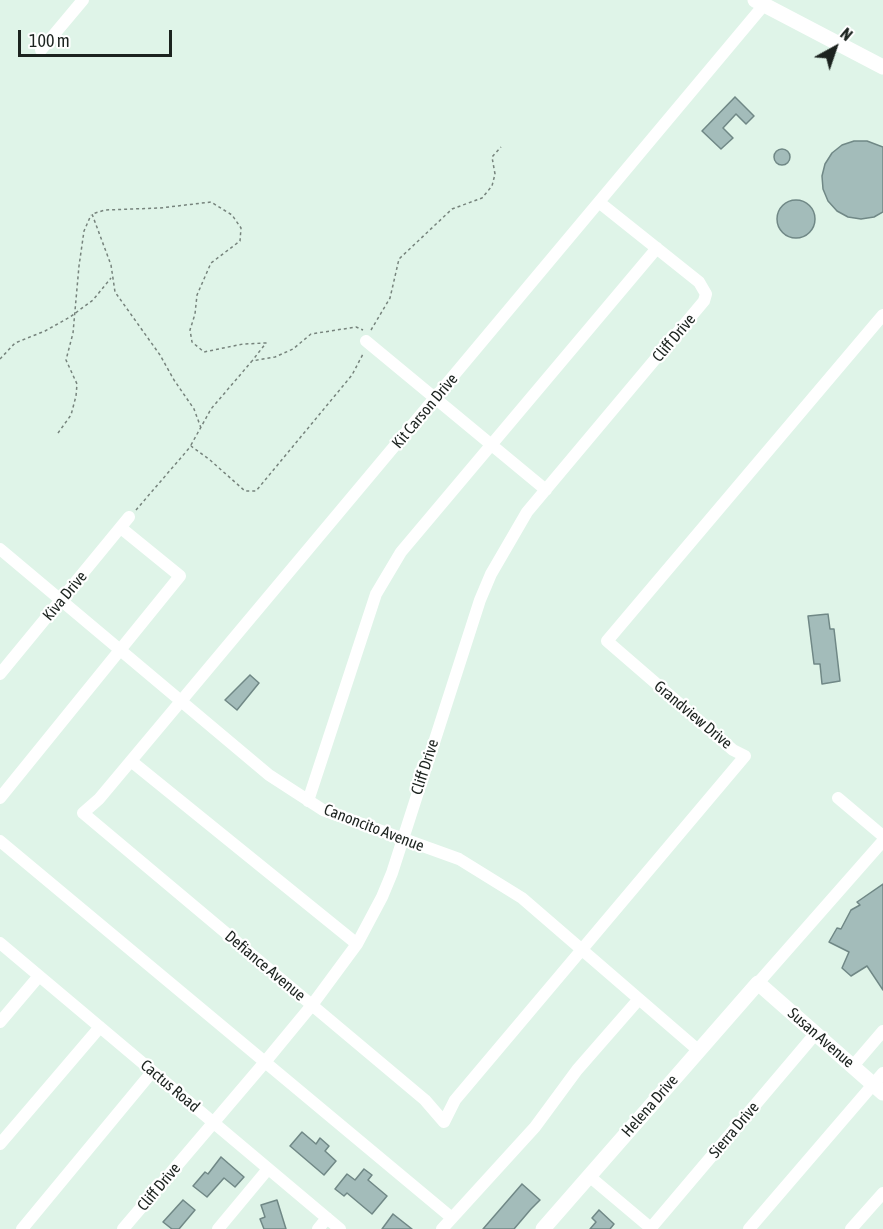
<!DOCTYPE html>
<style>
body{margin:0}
#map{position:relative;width:883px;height:1229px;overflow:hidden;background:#dff4e8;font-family:"Asap Condensed",sans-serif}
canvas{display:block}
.north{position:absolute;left:805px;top:18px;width:60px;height:60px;-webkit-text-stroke:4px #fff;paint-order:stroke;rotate:40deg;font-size:16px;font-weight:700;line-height:24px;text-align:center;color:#1c231f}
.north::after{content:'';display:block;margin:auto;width:21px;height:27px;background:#1c231f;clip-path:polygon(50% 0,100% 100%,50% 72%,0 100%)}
.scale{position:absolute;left:18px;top:30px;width:154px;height:27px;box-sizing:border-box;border:3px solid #1c231f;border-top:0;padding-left:8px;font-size:18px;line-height:21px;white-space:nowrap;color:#1c231f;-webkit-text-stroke:4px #fff;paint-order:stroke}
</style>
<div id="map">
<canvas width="883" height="1229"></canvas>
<div class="north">N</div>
<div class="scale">100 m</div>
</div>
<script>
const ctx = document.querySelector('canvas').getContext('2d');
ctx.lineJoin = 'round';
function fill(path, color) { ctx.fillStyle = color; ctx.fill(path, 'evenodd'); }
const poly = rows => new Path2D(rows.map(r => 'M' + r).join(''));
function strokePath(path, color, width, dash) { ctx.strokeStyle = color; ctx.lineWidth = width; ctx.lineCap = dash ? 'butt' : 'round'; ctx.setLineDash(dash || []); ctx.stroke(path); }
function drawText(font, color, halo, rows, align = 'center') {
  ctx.font = font + ' "Asap Condensed",sans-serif'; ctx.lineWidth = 4.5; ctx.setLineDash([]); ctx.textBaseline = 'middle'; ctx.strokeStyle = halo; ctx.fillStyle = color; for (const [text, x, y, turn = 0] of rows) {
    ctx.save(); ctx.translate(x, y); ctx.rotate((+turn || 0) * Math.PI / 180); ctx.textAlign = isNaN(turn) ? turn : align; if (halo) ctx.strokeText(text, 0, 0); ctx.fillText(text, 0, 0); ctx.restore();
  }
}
const building = poly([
 [735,97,754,116,746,124,736,114,723,128,733,138,721,149,702,131,735,97],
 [854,141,867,141,883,147,883,212,874,217,861,219,848,217,837,211,828,201,823,189,822,176,825,164,832,153,842,145,854,141],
 '774 157a8 8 0 1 1 16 0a8 8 0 1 1-16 0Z',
 '777 219a19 19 0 1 1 38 0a19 19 0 1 1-38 0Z',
 [828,614,830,629,834,629,840,681,822,684,820,664,814,664,808,616,828,614],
 [250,675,259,683,237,710,225,700,250,675],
 [883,884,883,990,867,966,851,976,842,968,849,952,829,942,837,928,841,929,851,910,860,905,857,902,883,884],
 [302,1132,316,1144,320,1138,329,1146,325,1151,336,1161,324,1175,290,1146,302,1132],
 [221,1157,244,1177,235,1187,224,1178,207,1197,193,1186,205,1172,208,1174,221,1157],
 [364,1169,372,1175,368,1180,387,1196,372,1214,347,1193,344,1196,335,1189,347,1174,355,1180,364,1169],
 [522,1184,540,1200,531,1209,514,1229,483,1229,522,1184],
 [183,1200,195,1210,179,1229,172,1229,163,1222,183,1200],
 [277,1200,286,1229,264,1229,260,1219,265,1217,261,1205,277,1200],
 [599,1210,614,1224,610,1229,590,1229,596,1222,592,1218,599,1210],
 [393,1214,412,1229,382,1229,393,1214]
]);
const path = poly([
 [371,330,390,298,399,259,452,209,482,198,492,186,495,174,492,157,501,147],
 [0,359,15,343,45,331,70,317,93,300,111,278],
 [201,428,194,409,174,380,160,355,115,292,111,265,92,214,105,210,160,208,211,202,232,215,241,228,240,241,211,263,197,295,195,314,190,330,192,342,204,352,243,344,266,343,252,361],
 [58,433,71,415,76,396,77,384,66,360,73,333,79,266,84,231,91,215],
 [191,445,211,409,252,361,275,357,293,349,311,334,356,327,363,330],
 [136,510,191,446,210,460,245,491,256,491,352,375,363,354]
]);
const minor = poly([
 [763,6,99,799,83,813,425,1100,444,1122,455,1100,745,756,733,750,607,641,883,315],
 [41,50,83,0],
 [366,341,546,490],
 [0,549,269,775,323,810,459,859,522,898,698,1050],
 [0,674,129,517],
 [131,761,357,944],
 [0,798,180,576,121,528],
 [838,798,883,836],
 [308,801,376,594,401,552,657,248],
 [0,841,452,1218],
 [0,943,340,1229],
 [758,983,883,841],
 [0,1022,39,976],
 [853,1066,883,1031],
 [0,1144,100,1027],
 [589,1176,652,1229],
 [22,1229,152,1072],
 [123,1229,265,1062,312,1005,357,944,382,897,392,873,480,600,491,574,527,512,704,301,706,294,699,282,600,203],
 [218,1229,268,1169],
 [318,1229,327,1218],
 [442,1229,535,1127,577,1070,639,999],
 [650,1229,816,1033],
 [749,1229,883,1073],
 [851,1229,883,1193]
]);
const major = poly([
 [755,0,883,67],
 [543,1229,758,983,883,1093]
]);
const streetNames = [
 ["Cliff Drive",674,338,-50],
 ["Kit Carson Drive",425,411,-50],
 ["Kiva Drive",65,596,-50],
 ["Grandview Drive",693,715,40],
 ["Cliff Drive",425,767,-72],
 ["Canoncito Avenue",374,828,21],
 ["Defiance Avenue",265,966,40],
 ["Susan Avenue",821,1038,41],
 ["Cactus Road",170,1086,40],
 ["Helena Drive",650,1106,-49],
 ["Sierra Drive",734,1130,-50],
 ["Cliff Drive",159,1187,-50]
];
fill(building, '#a3bcba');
strokePath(building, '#708886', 1.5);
strokePath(path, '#76837c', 1.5, [3, 3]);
strokePath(minor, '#fff', 12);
strokePath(major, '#fff', 15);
drawText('16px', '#1c231f', '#fff', streetNames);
</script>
